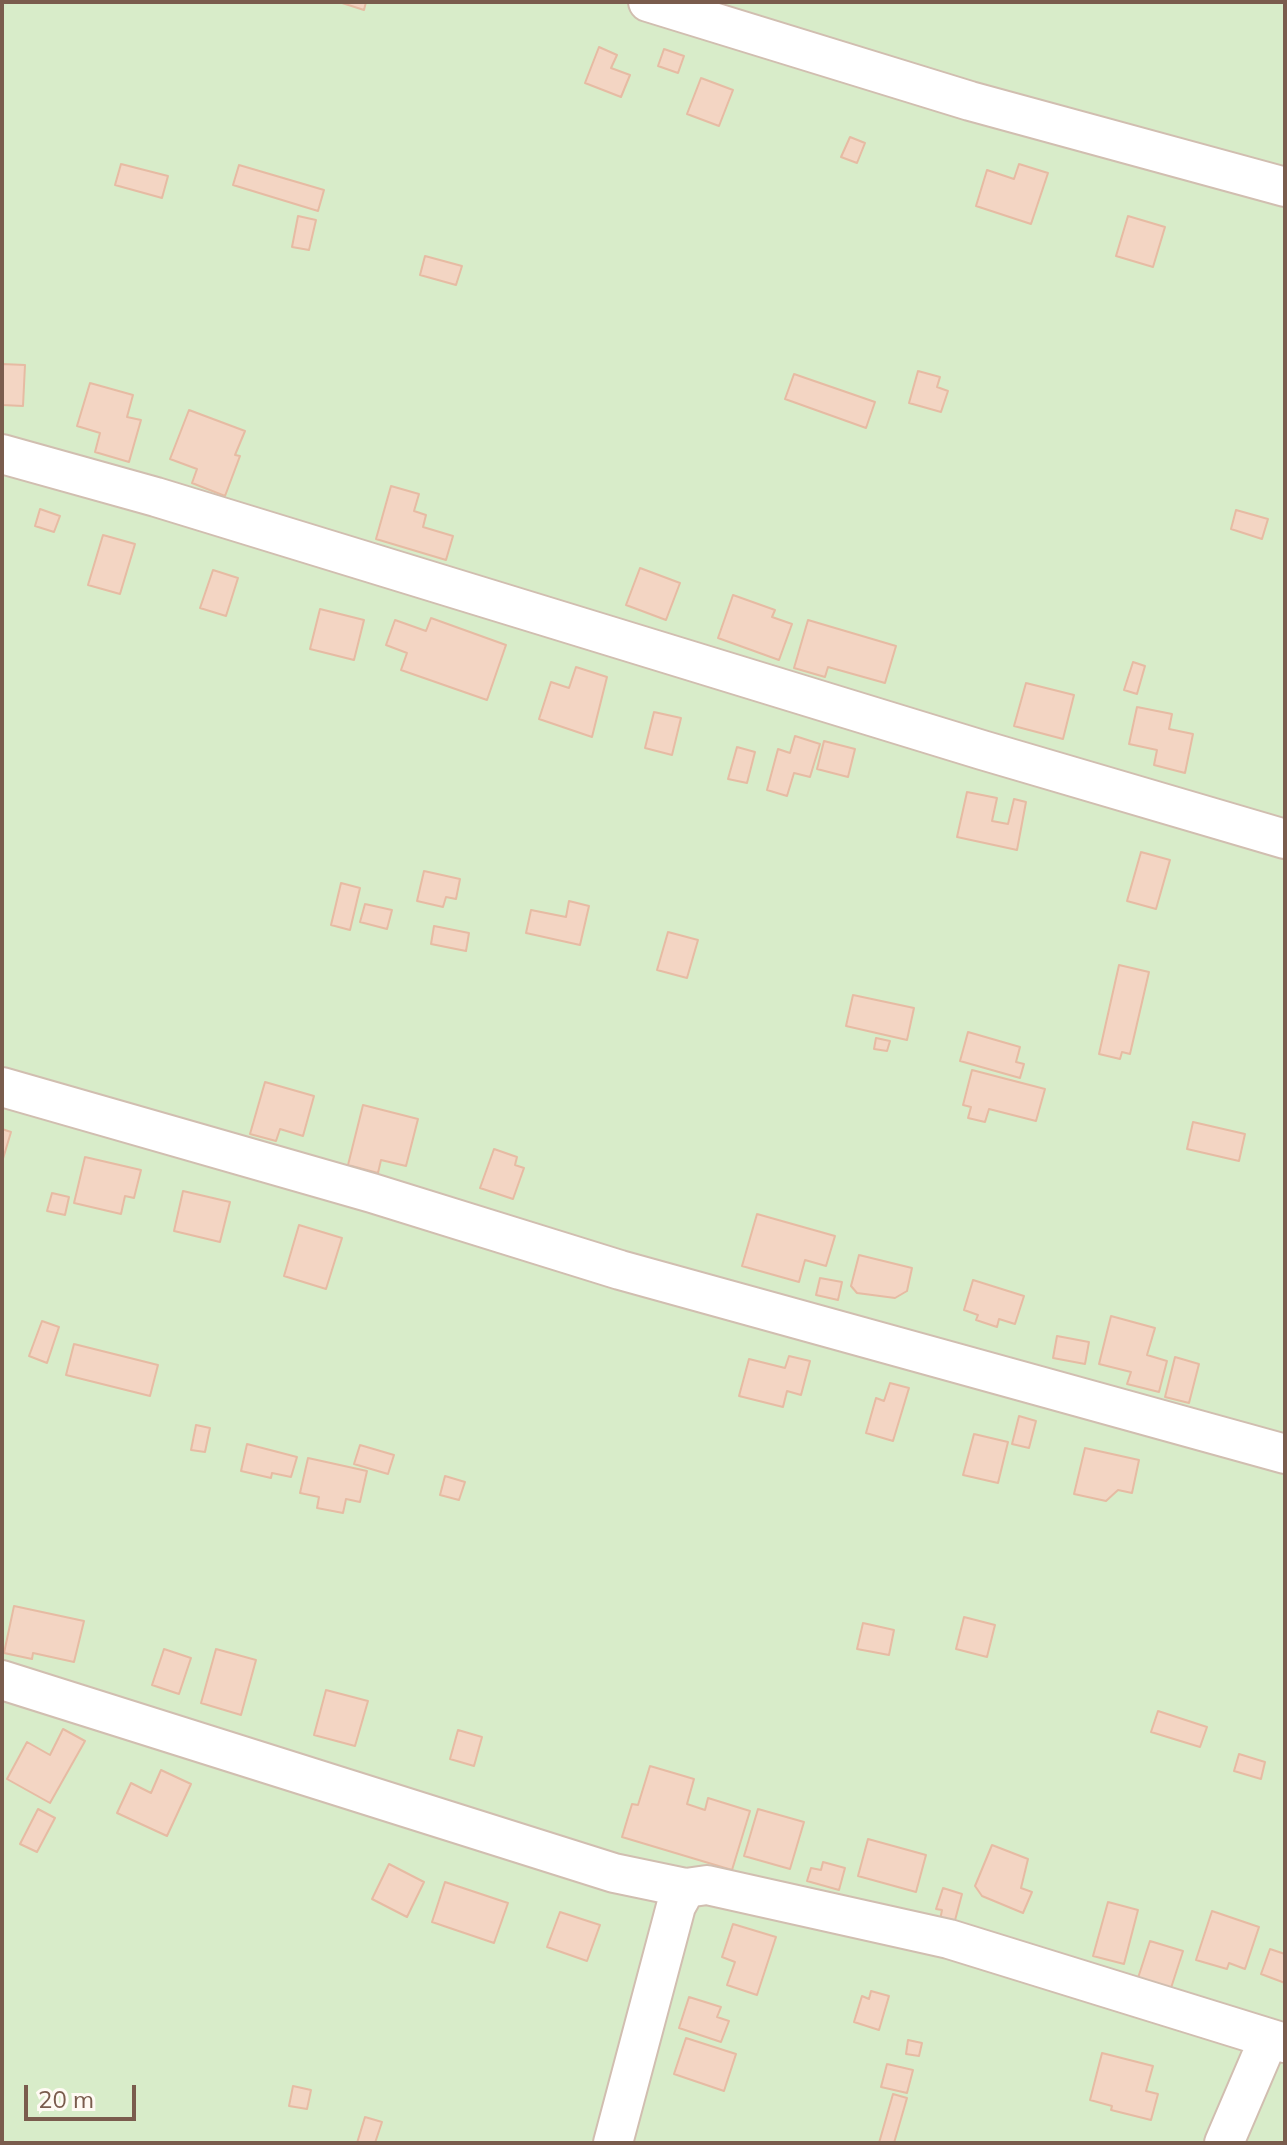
<!DOCTYPE html>
<style>
body{margin:0}
#map{position:relative;width:1287px;height:2145px;overflow:hidden;background:#fdf6ec;font-family:Mulish,sans-serif}
canvas{display:block}
.frame{position:absolute;inset:0;border:4px solid #7a5c4d;pointer-events:none}
.scale{position:absolute;left:24px;top:2085px;width:112px;height:36px;box-sizing:border-box;border:4px solid #7a5c4d;border-top:0;padding-left:10px;font-size:24px;line-height:28px;white-space:nowrap;color:#7a5c4d;-webkit-text-stroke:6px #fffaf3;paint-order:stroke}
</style>
<div id="map">
<canvas width="1287" height="2145"></canvas>
<div class="frame"></div>
<div class="scale">20 m</div>
</div>
<script>
const ctx = document.querySelector('canvas').getContext('2d');
ctx.lineJoin = 'round';
function fill(path, color) { ctx.fillStyle = color; ctx.fill(path, 'evenodd'); }
const poly = rows => new Path2D(rows.map(r => 'M' + r).join(''));
function strokePath(path, color, width, dash) { ctx.strokeStyle = color; ctx.lineWidth = width; ctx.lineCap = dash ? 'butt' : 'round'; ctx.setLineDash(dash || []); ctx.stroke(path); }
const green = poly([
 [2,2,1285,2,1285,2143,2,2143]
]);
const building = poly([
 [339,2,366,2,364,10,339,2],
 [599,47,617,55,611,68,630,75,621,97,585,83,599,47],
 [664,49,684,56,678,73,658,66,664,49],
 [701,78,733,90,719,126,687,114,701,78],
 [850,137,865,143,857,163,841,157,850,137],
 [121,164,168,176,162,198,115,185,121,164],
 [1019,164,1048,173,1031,224,976,206,987,170,1014,179,1019,164],
 [239,165,324,190,318,211,233,185,239,165],
 [298,216,316,220,309,250,292,247,298,216],
 [1128,216,1165,227,1153,267,1116,256,1128,216],
 [425,256,462,266,456,285,420,275,425,256],
 [2,364,25,365,23,406,2,405,2,364],
 [918,371,940,377,937,387,948,391,941,412,909,403,918,371],
 [794,374,875,402,866,428,785,399,794,374],
 [90,383,133,395,127,417,141,420,129,462,95,452,100,433,77,426,90,383],
 [189,410,245,431,235,455,240,456,225,496,192,483,197,469,170,459,189,410],
 [391,486,419,494,414,511,426,515,423,527,453,536,446,560,376,539,391,486],
 [40,509,60,516,54,532,35,526,40,509],
 [1236,510,1268,519,1262,539,1231,529,1236,510],
 [103,535,135,544,120,594,88,585,103,535],
 [640,568,680,583,666,620,626,605,640,568],
 [213,570,238,578,226,616,200,608,213,570],
 [733,595,775,610,772,617,792,624,779,660,718,638,733,595],
 [320,609,364,620,354,660,310,649,320,609],
 [431,618,506,645,487,700,401,670,407,653,386,645,395,620,426,631,431,618],
 [808,620,896,646,885,683,828,667,825,677,794,668,808,620],
 [1133,662,1145,666,1137,694,1124,690,1133,662],
 [576,667,607,677,592,737,539,719,551,682,569,688,576,667],
 [1026,683,1074,695,1063,739,1014,726,1026,683],
 [1137,707,1172,714,1169,729,1193,734,1185,773,1154,765,1157,750,1129,744,1137,707],
 [654,712,681,718,672,755,645,748,654,712],
 [795,736,820,744,810,777,794,773,787,796,767,790,778,749,790,753,795,736],
 [824,741,855,749,848,777,817,769,824,741],
 [737,747,755,752,747,783,728,779,737,747],
 [967,792,997,798,992,821,1008,824,1014,799,1026,802,1017,850,957,837,967,792],
 [1141,852,1170,860,1156,909,1127,901,1141,852],
 [424,871,460,879,456,899,446,897,443,907,417,901,424,871],
 [341,883,360,888,350,930,331,925,341,883],
 [569,901,589,906,580,945,526,933,531,910,566,917,569,901],
 [365,904,392,910,387,929,360,922,365,904],
 [434,926,469,933,466,951,431,944,434,926],
 [668,932,698,940,687,978,657,970,668,932],
 [1119,965,1149,972,1130,1054,1122,1052,1120,1059,1099,1054,1119,965],
 [853,995,914,1008,907,1040,846,1026,853,995],
 [968,1032,1020,1047,1016,1062,1024,1064,1020,1078,960,1061,968,1032],
 [876,1038,890,1041,887,1051,874,1049,876,1038],
 [972,1070,1045,1089,1036,1121,989,1109,985,1122,968,1118,971,1107,963,1105,972,1070],
 [265,1082,314,1096,303,1136,280,1129,276,1141,250,1134,265,1082],
 [363,1105,418,1119,406,1166,381,1160,378,1173,348,1165,363,1105],
 [1193,1122,1245,1134,1239,1161,1187,1149,1193,1122],
 [2,1129,11,1132,2,1162,2,1129],
 [494,1149,517,1157,515,1165,524,1168,513,1199,480,1188,494,1149],
 [85,1157,141,1170,134,1198,125,1196,121,1214,74,1203,85,1157],
 [183,1191,230,1202,220,1242,174,1231,183,1191],
 [52,1193,69,1197,65,1215,47,1211,52,1193],
 [757,1214,835,1236,826,1266,805,1260,799,1282,742,1266,757,1214],
 [299,1225,342,1238,326,1289,284,1276,299,1225],
 [859,1255,912,1268,907,1291,895,1298,857,1293,851,1286,859,1255],
 [820,1278,842,1282,838,1300,816,1295,820,1278],
 [973,1280,1024,1296,1015,1324,999,1319,997,1327,976,1320,978,1315,964,1310,973,1280],
 [1111,1316,1155,1328,1147,1355,1167,1361,1159,1392,1127,1384,1131,1372,1099,1364,1111,1316],
 [42,1321,59,1327,47,1363,29,1356,42,1321],
 [1057,1336,1089,1342,1085,1364,1053,1358,1057,1336],
 [74,1344,158,1365,150,1396,66,1375,74,1344],
 [789,1356,810,1361,801,1395,787,1391,783,1407,739,1396,749,1359,785,1368,789,1356],
 [1175,1357,1199,1364,1189,1403,1165,1397,1175,1357],
 [890,1383,909,1388,893,1441,866,1433,876,1398,884,1401,890,1383],
 [1019,1416,1036,1421,1029,1448,1012,1444,1019,1416],
 [196,1425,210,1428,205,1452,191,1450,196,1425],
 [974,1434,1008,1442,998,1483,963,1475,974,1434],
 [247,1444,297,1457,291,1477,272,1473,271,1478,241,1471,247,1444],
 [360,1445,394,1455,388,1474,354,1464,360,1445],
 [1085,1448,1139,1460,1132,1493,1118,1490,1106,1501,1074,1494,1085,1448],
 [308,1458,367,1471,360,1502,346,1499,343,1513,317,1508,319,1497,300,1493,308,1458],
 [445,1476,465,1482,459,1500,440,1495,445,1476],
 [14,1606,84,1621,74,1662,33,1653,32,1659,4,1653,14,1606],
 [964,1617,995,1625,987,1657,956,1649,964,1617],
 [863,1623,894,1630,889,1655,857,1649,863,1623],
 [164,1649,191,1658,179,1694,152,1685,164,1649],
 [216,1649,256,1660,241,1715,201,1703,216,1649],
 [326,1690,368,1701,355,1746,314,1735,326,1690],
 [1158,1711,1207,1727,1200,1747,1151,1732,1158,1711],
 [63,1729,85,1741,50,1803,7,1779,27,1742,50,1755,63,1729],
 [458,1730,482,1737,474,1766,450,1759,458,1730],
 [1239,1754,1265,1762,1261,1779,1234,1771,1239,1754],
 [650,1766,694,1779,687,1804,705,1810,708,1798,750,1811,732,1870,622,1837,632,1804,638,1805,650,1766],
 [161,1770,191,1784,167,1836,117,1813,131,1783,151,1793,161,1770],
 [38,1809,55,1818,37,1852,20,1844,38,1809],
 [758,1809,804,1822,790,1869,744,1856,758,1809],
 [868,1839,926,1855,916,1892,858,1876,868,1839],
 [992,1845,1028,1859,1021,1888,1032,1892,1023,1913,982,1896,975,1886,992,1845],
 [823,1862,845,1868,839,1890,807,1881,811,1868,821,1870,823,1862],
 [389,1864,424,1882,407,1917,372,1899,389,1864],
 [445,1882,508,1903,494,1943,432,1922,445,1882],
 [943,1888,962,1894,954,1924,940,1920,942,1910,936,1909,943,1888],
 [1108,1902,1138,1910,1124,1964,1093,1956,1108,1902],
 [1212,1911,1259,1927,1245,1969,1229,1963,1227,1969,1196,1960,1212,1911],
 [560,1912,600,1925,587,1961,547,1947,560,1912],
 [733,1924,776,1937,757,1995,727,1985,735,1962,722,1957,733,1924],
 [1150,1941,1183,1951,1171,1988,1138,1978,1150,1941],
 [1270,1949,1285,1954,1285,1983,1261,1974,1270,1949],
 [871,1991,889,1996,879,2030,854,2022,862,1996,869,1999,871,1991],
 [689,1997,721,2007,717,2017,729,2021,721,2042,679,2028,689,1997],
 [686,2038,736,2054,724,2091,674,2074,686,2038],
 [908,2040,922,2043,919,2056,906,2054,908,2040],
 [1102,2053,1153,2066,1146,2091,1158,2094,1151,2120,1111,2110,1112,2106,1090,2100,1102,2053],
 [887,2064,913,2070,907,2093,881,2087,887,2064],
 [293,2086,311,2090,307,2109,289,2106,293,2086],
 [893,2094,907,2098,894,2143,879,2143,893,2094],
 [365,2117,382,2122,375,2143,357,2143,365,2117]
]);
const minor = poly([
 [648,2,970,101,1285,187],
 [2,454,156,497,982,750,1285,839],
 [2,1087,372,1193,620,1270,1285,1454],
 [2,1680,614,1873,686,1888,707,1885,949,1939,1285,2043],
 [613,2143,676,1906,686,1888],
 [1224,2143,1269,2038]
]);
fill(green, '#d8ecc9');
fill(building, '#f3d5c3');
strokePath(building, '#e6bba3', 2);
strokePath(minor, '#d1beb0', 42);
strokePath(minor, '#fff', 38);
</script>
